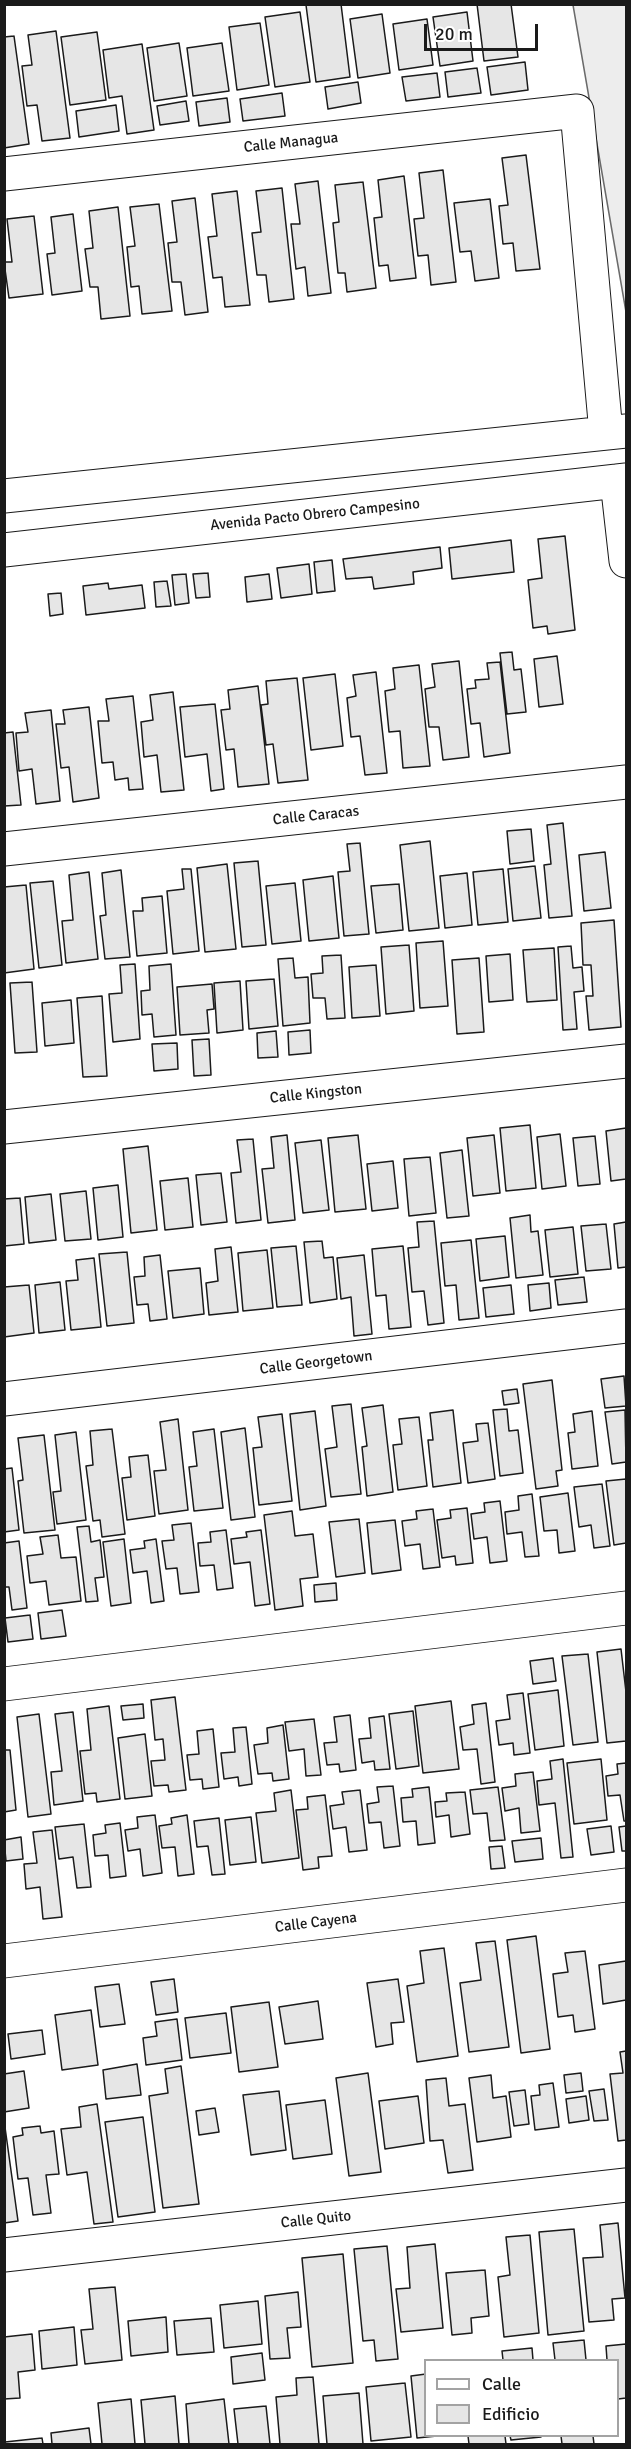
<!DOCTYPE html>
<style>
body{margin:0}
#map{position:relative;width:631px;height:2449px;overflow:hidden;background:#fff;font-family:Signika,sans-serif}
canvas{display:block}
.frame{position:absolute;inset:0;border:6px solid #1a1a1a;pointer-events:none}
.legend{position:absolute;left:424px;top:2359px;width:195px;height:78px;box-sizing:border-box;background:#fff;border:2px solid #a3a3a3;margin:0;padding:8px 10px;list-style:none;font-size:18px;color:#1a1a1a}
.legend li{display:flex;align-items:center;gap:12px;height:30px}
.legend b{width:30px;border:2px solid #a3a3a3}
.scale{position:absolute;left:424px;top:24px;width:114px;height:27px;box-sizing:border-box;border:3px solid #1a1a1a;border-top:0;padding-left:8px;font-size:18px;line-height:21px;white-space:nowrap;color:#1a1a1a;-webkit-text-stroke:4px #fff;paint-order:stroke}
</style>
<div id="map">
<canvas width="631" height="2449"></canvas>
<div class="frame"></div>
<ul class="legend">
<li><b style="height:8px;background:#fff"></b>Calle</li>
<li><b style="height:16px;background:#e6e6e6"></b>Edificio</li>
</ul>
<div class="scale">20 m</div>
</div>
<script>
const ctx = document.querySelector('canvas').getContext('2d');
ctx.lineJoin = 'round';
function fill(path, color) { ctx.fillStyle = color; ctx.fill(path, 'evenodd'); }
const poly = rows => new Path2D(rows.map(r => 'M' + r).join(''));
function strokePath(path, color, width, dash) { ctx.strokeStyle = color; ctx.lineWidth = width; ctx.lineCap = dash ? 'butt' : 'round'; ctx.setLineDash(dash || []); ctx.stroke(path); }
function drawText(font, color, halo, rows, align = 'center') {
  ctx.font = font + ' Signika,sans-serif'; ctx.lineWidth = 4.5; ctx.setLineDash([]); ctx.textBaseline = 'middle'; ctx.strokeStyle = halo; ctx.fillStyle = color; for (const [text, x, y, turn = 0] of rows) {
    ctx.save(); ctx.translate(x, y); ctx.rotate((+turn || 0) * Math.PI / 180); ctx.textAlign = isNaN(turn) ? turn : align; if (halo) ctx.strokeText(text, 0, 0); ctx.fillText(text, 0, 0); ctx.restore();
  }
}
const built = poly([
 [573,5,626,5,626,312,573,5]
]);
const building = poly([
 [341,4,350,77,316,82,306,5,341,4],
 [477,4,511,4,518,57,484,61,477,4],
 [300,12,310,82,275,87,265,17,300,12],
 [467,12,473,61,440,66,433,17,467,12],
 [382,14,390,73,358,78,350,19,382,14],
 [427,19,433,65,399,70,393,24,427,19],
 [260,23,269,85,237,90,229,27,260,23],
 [56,31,70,138,42,141,37,105,27,106,22,66,32,65,28,35,56,31],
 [97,32,106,100,70,105,61,37,97,32],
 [14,36,29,144,4,148,4,37,14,36],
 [179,43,187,96,154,101,147,48,179,43],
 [222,43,229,91,193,96,187,48,222,43],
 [142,44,154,130,127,134,122,96,109,98,103,50,142,44],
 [525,62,528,90,491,95,487,67,525,62],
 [477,68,481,93,448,97,445,72,477,68],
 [437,73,440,97,406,101,402,77,437,73],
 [358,82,361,103,328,109,325,87,358,82],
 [282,93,285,116,243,121,240,99,282,93],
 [227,98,230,122,199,126,196,102,227,98],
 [186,101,189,121,160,125,157,106,186,101],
 [116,105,119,131,79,137,76,111,116,105],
 [526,155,540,269,516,271,513,243,503,244,499,206,508,205,502,158,526,155],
 [443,170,456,282,431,285,428,255,418,256,414,219,424,218,419,173,443,170],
 [404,176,416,278,390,281,388,265,379,266,374,218,382,217,378,180,404,176],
 [318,181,331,293,308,296,305,267,296,269,291,224,300,224,295,184,318,181],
 [363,182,376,288,347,292,345,273,338,273,333,223,339,222,335,185,363,182],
 [282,188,294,299,269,302,266,275,257,275,252,233,261,232,256,191,282,188],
 [237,191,250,305,225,307,222,277,213,278,208,237,217,236,212,194,237,191],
 [195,198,208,312,185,315,181,282,172,282,168,243,177,242,172,201,195,198],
 [490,199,499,278,475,281,471,251,460,252,454,203,490,199],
 [159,204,172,311,142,314,139,286,131,287,127,247,135,246,130,207,159,204],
 [118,207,130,316,101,319,98,287,90,287,85,249,93,248,89,211,118,207],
 [73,214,82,291,52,295,47,254,55,253,51,217,73,214],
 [34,216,43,294,9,298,4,262,12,262,7,219,34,216],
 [565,536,575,630,548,634,547,626,533,628,528,580,542,578,538,539,565,536],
 [511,540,514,572,452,579,449,548,511,540],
 [440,547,442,568,413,572,414,584,374,589,372,577,346,579,343,559,440,547],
 [332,560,335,591,317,593,314,562,332,560],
 [309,564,312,594,281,598,277,568,309,564],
 [208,573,210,597,196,598,193,574,208,573],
 [186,574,189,603,175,605,172,575,186,574],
 [269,574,272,599,247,602,245,577,269,574],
 [167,581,171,606,156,607,154,582,167,581],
 [108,583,109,589,142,585,145,608,86,615,83,586,108,583],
 [61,593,63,614,50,616,48,594,61,593],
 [512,652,514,670,521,669,526,712,507,714,500,653,512,652],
 [557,656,563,704,539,707,534,659,557,656],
 [459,661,469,757,443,760,439,727,429,727,425,689,435,687,432,664,459,661],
 [500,662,510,753,484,757,480,723,471,724,467,689,476,688,475,680,489,679,487,663,500,662],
 [419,665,430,766,403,768,400,731,389,732,385,691,395,689,393,668,419,665],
 [376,672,387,773,365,775,360,736,351,737,347,698,356,696,353,675,376,672],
 [335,674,343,746,311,750,303,678,335,674],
 [297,678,308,780,278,783,273,744,266,745,261,705,268,704,266,681,297,678],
 [258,686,269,784,238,787,234,749,226,750,221,710,230,709,228,690,258,686],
 [173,692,184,790,161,792,157,755,144,757,141,722,153,720,150,695,173,692],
 [133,696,143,789,129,790,128,778,115,780,113,762,102,763,98,721,109,721,106,699,133,696],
 [215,704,224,789,211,791,207,754,185,757,180,707,215,704],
 [89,707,99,798,73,802,69,767,61,768,56,724,65,724,63,710,89,707],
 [51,710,60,801,36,804,32,769,19,771,16,733,28,732,25,713,51,710],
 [13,732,21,805,4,806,4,733,13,732],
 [563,823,572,916,549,918,544,865,551,864,547,825,563,823],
 [531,829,534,861,510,864,507,831,531,829],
 [430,841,439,928,409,931,400,845,430,841],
 [360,843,369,934,344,936,338,872,350,871,347,844,360,843],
 [605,852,611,908,584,911,579,855,605,852],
 [258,861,266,945,242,947,234,863,258,861],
 [227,864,236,949,205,952,197,868,227,864],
 [535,866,541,918,513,921,508,869,535,866],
 [182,869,191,869,199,951,173,954,167,891,184,889,182,869],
 [503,869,508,922,478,925,473,872,503,869],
 [121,870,130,957,105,959,100,916,106,915,102,873,121,870],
 [89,872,98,959,66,963,62,921,73,920,69,875,89,872],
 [467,873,472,925,445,928,440,876,467,873],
 [333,876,339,938,309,941,303,880,333,876],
 [53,881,62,965,39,968,30,883,53,881],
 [295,883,301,941,272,944,266,886,295,883],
 [399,884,403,930,376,933,371,886,399,884],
 [26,885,34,969,4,973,4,887,26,885],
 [162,896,167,953,137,956,133,911,143,911,142,898,162,896],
 [614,920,621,1027,589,1030,586,996,593,996,591,965,583,965,581,923,614,920],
 [443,941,448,1006,420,1008,416,943,443,941],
 [409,945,414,1011,386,1014,381,947,409,945],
 [571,946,573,968,582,967,584,991,574,992,577,1029,563,1030,558,947,571,946],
 [554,948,557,1000,527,1002,523,950,554,948],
 [510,954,513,1000,489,1002,486,956,510,954],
 [341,955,345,1018,327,1019,325,998,313,998,311,974,323,973,322,956,341,955],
 [293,958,295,978,308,977,310,1023,283,1026,278,959,293,958],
 [479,958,484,1032,457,1034,452,960,479,958],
 [135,964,140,1039,113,1042,109,994,122,993,120,965,135,964],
 [171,964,176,1035,154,1037,152,1014,142,1015,141,991,150,990,149,966,171,964],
 [376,965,380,1016,352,1018,349,967,376,965],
 [274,979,278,1026,249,1029,246,981,274,979],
 [240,981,243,1030,217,1033,214,983,240,981],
 [32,982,37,1052,15,1053,10,983,32,982],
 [212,984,214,1009,207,1010,209,1033,180,1035,177,987,212,984],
 [102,996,107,1076,83,1077,77,998,102,996],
 [71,1000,74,1043,45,1046,42,1003,71,1000],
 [310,1030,311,1053,289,1055,288,1032,310,1030],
 [276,1031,278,1057,258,1058,257,1033,276,1031],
 [209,1039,211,1075,194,1076,192,1040,209,1039],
 [177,1043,178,1069,154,1071,152,1044,177,1043],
 [530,1125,536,1188,506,1191,500,1128,530,1125],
 [626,1128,626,1179,611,1181,606,1131,626,1128],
 [560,1134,566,1186,542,1189,537,1137,560,1134],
 [287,1135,295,1220,268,1223,262,1169,274,1168,271,1137,287,1135],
 [358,1135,366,1209,335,1212,328,1138,358,1135],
 [494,1135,500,1193,473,1196,467,1138,494,1135],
 [595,1136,600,1184,578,1186,573,1138,595,1136],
 [253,1139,261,1220,236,1223,231,1173,241,1172,237,1140,253,1139],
 [321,1140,329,1210,303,1213,295,1143,321,1140],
 [148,1146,157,1230,131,1233,123,1149,148,1146],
 [462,1150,469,1216,447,1218,440,1153,462,1150],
 [430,1157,436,1213,409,1216,404,1159,430,1157],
 [393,1161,398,1208,372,1211,367,1164,393,1161],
 [221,1173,227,1222,201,1225,196,1175,221,1173],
 [188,1178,193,1227,165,1230,160,1181,188,1178],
 [118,1185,123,1237,98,1240,93,1188,118,1185],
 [86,1191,91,1239,65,1241,60,1194,86,1191],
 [51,1194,56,1240,29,1243,25,1197,51,1194],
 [20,1198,24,1244,4,1246,4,1199,20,1198],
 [530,1215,531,1232,538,1231,543,1275,516,1278,510,1218,530,1215],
 [434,1221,444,1323,428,1325,424,1291,412,1292,408,1248,419,1247,417,1222,434,1221],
 [626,1222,626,1267,618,1268,614,1224,626,1222],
 [606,1224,611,1269,586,1271,581,1226,606,1224],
 [573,1227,578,1274,550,1277,545,1230,573,1227],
 [505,1236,509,1277,480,1281,476,1239,505,1236],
 [471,1240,479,1318,459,1320,456,1285,445,1286,441,1243,471,1240],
 [322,1241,324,1258,333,1257,337,1299,310,1303,304,1242,322,1241],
 [296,1246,302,1305,277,1307,271,1248,296,1246],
 [403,1246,411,1327,389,1329,386,1295,376,1296,372,1249,403,1246],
 [231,1247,238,1312,209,1315,206,1283,218,1281,215,1249,231,1247],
 [267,1250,273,1308,243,1311,238,1253,267,1250],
 [127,1252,134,1323,107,1326,99,1254,127,1252],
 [160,1255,167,1319,150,1321,148,1304,137,1305,134,1277,145,1276,144,1257,160,1255],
 [364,1255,372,1334,354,1336,351,1297,341,1299,337,1258,364,1255],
 [94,1258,101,1327,71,1330,66,1281,78,1280,76,1260,94,1258],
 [200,1268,204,1314,173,1318,168,1271,200,1268],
 [584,1277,587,1302,558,1305,555,1280,584,1277],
 [60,1282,65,1330,39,1333,35,1285,60,1282],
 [549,1283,551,1308,530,1311,528,1285,549,1283],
 [29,1285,34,1333,4,1337,4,1287,29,1285],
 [511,1285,514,1314,486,1317,483,1288,511,1285],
 [624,1376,626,1406,605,1408,601,1379,624,1376],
 [552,1380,562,1470,556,1471,558,1486,536,1489,523,1384,552,1380],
 [517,1389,519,1403,504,1405,502,1391,517,1389],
 [351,1404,361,1494,331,1497,325,1449,337,1447,332,1406,351,1404],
 [383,1405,393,1492,367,1496,362,1447,367,1446,362,1408,383,1405],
 [507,1409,509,1431,518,1430,523,1473,500,1476,493,1410,507,1409],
 [453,1410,461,1483,433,1487,428,1440,433,1440,430,1413,453,1410],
 [625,1410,626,1462,612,1464,605,1412,625,1410],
 [315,1411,326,1506,300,1510,290,1414,315,1411],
 [592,1411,598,1466,572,1469,568,1433,575,1432,573,1414,592,1411],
 [282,1414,292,1501,259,1505,253,1448,262,1447,258,1417,282,1414],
 [419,1417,427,1486,398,1490,393,1445,402,1444,399,1419,419,1417],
 [178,1419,188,1510,159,1514,154,1471,166,1470,160,1422,178,1419],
 [488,1423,495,1479,468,1483,463,1443,478,1441,476,1424,488,1423],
 [245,1428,255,1517,231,1520,221,1432,245,1428],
 [112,1429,125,1534,102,1537,100,1520,93,1521,86,1466,93,1465,90,1431,112,1429],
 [214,1429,223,1508,194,1511,189,1467,197,1466,193,1432,214,1429],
 [76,1432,86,1520,57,1524,53,1492,61,1491,55,1435,76,1432],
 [44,1435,55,1530,24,1533,18,1481,23,1480,18,1438,44,1435],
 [148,1455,155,1516,127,1520,122,1478,131,1477,129,1457,148,1455],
 [12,1468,19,1530,4,1532,4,1469,12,1468],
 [626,1479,626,1543,614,1545,606,1481,626,1479],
 [602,1484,610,1546,594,1548,591,1525,579,1527,574,1487,602,1484],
 [568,1493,575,1551,559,1553,557,1530,544,1531,540,1497,568,1493],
 [532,1494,539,1556,525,1557,522,1532,507,1534,505,1512,519,1510,518,1496,532,1494],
 [500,1501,507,1561,490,1563,487,1537,474,1539,471,1514,485,1512,484,1503,500,1501],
 [467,1508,473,1563,456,1565,455,1556,442,1558,437,1520,451,1518,450,1510,467,1508],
 [433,1509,440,1567,423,1569,420,1544,405,1546,402,1521,417,1519,416,1511,433,1509],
 [292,1511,295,1536,313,1534,318,1577,300,1579,303,1606,275,1610,264,1515,292,1511],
 [359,1519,365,1573,336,1577,329,1522,359,1519],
 [395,1520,401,1570,372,1574,367,1523,395,1520],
 [191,1523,199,1592,180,1594,177,1568,166,1569,162,1541,174,1540,172,1525,191,1523],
 [89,1526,91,1542,100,1540,104,1577,95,1578,98,1601,86,1602,77,1527,89,1526],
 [226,1530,233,1588,217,1590,214,1565,200,1566,198,1543,211,1542,210,1532,226,1530],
 [261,1530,270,1604,255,1606,250,1562,234,1564,231,1539,247,1537,246,1532,261,1530],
 [58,1535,61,1558,76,1557,81,1601,49,1605,46,1581,30,1583,27,1556,43,1554,40,1537,58,1535],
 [124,1539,131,1603,111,1606,103,1542,124,1539],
 [156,1539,164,1601,151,1603,147,1571,133,1573,130,1550,145,1548,144,1541,156,1539],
 [19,1541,27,1608,12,1610,9,1587,4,1587,4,1543,19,1541],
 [336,1583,337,1600,315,1602,314,1585,336,1583],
 [62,1610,66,1636,41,1639,38,1613,62,1610],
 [30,1615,33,1639,8,1642,5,1618,30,1615],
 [621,1649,626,1692,626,1741,607,1743,597,1652,621,1649],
 [588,1654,598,1742,573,1745,562,1656,588,1654],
 [553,1658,556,1681,533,1684,530,1661,553,1658],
 [558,1690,564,1746,535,1750,528,1694,558,1690],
 [523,1693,530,1753,514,1755,513,1743,499,1745,496,1721,510,1719,507,1695,523,1693],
 [175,1697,186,1790,169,1792,168,1785,154,1786,151,1761,165,1760,163,1739,155,1740,151,1700,175,1697],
 [451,1701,459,1769,423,1773,415,1706,451,1701],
 [486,1703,495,1782,481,1784,477,1749,463,1750,460,1727,474,1724,472,1705,486,1703],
 [143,1704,144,1718,123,1720,121,1706,143,1704],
 [109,1706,120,1799,97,1802,96,1793,85,1794,80,1751,91,1750,87,1709,109,1706],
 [413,1711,419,1766,396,1769,389,1714,413,1711],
 [73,1712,83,1801,54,1805,51,1772,62,1771,55,1714,73,1712],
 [39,1714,51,1814,28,1817,17,1717,39,1714],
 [350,1715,356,1770,340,1772,339,1764,327,1765,324,1743,337,1742,334,1717,350,1715],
 [384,1716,390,1769,375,1770,374,1761,362,1763,359,1739,371,1738,369,1718,384,1716],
 [314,1719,321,1775,306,1776,304,1749,289,1751,285,1722,314,1719],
 [283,1725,289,1779,273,1781,272,1773,258,1774,254,1745,268,1743,267,1728,283,1725],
 [246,1727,252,1784,239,1786,238,1777,224,1779,221,1753,235,1752,233,1728,246,1727],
 [213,1729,219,1787,203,1789,202,1779,190,1780,187,1755,199,1754,197,1731,213,1729],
 [145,1734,152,1796,125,1799,118,1738,145,1734],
 [4,1750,10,1750,16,1810,4,1812,4,1750],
 [563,1759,573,1857,561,1858,555,1803,539,1805,537,1781,552,1779,550,1761,563,1759],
 [601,1759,607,1820,574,1824,567,1763,601,1759],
 [626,1763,626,1821,624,1821,620,1795,608,1796,606,1776,618,1774,617,1764,626,1763],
 [533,1772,540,1831,521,1833,519,1808,505,1811,502,1788,516,1786,515,1774,533,1772],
 [393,1786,400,1846,384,1848,381,1822,369,1823,367,1804,379,1802,377,1787,393,1786],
 [429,1787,435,1843,418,1845,416,1821,403,1822,401,1798,413,1797,412,1789,429,1787],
 [498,1787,505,1840,490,1841,487,1813,473,1814,470,1790,498,1787],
 [291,1790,299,1858,262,1863,256,1813,276,1811,274,1793,291,1790],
 [360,1790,367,1850,349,1852,346,1827,333,1829,330,1806,344,1804,342,1792,360,1790],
 [465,1792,470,1834,451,1837,449,1815,436,1817,435,1802,447,1801,446,1793,465,1792],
 [325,1795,332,1856,318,1857,319,1868,303,1870,296,1810,308,1809,307,1797,325,1795],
 [155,1815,162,1873,143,1876,140,1849,128,1851,125,1830,138,1828,137,1817,155,1815],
 [187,1815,194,1874,178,1876,175,1847,162,1848,159,1826,172,1824,171,1818,187,1815],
 [251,1817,256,1862,230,1865,225,1820,251,1817],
 [219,1818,225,1874,212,1875,208,1846,197,1847,194,1821,219,1818],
 [120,1823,126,1876,110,1878,108,1855,95,1856,93,1835,106,1833,105,1825,120,1823],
 [84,1824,91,1887,77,1888,73,1857,59,1859,55,1827,84,1824],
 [611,1826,614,1852,591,1855,587,1829,611,1826],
 [626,1826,626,1851,622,1851,619,1827,626,1826],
 [52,1830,62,1917,43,1919,40,1887,26,1889,24,1864,37,1863,33,1832,52,1830],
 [21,1837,23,1859,6,1861,4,1840,21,1837],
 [541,1838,543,1859,515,1862,512,1841,541,1838],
 [502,1846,505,1868,491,1869,489,1847,502,1846],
 [536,1936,550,2049,521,2053,507,1940,536,1936],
 [495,1941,509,2047,469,2052,460,1983,481,1980,476,1943,495,1941],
 [444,1948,458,2056,417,2062,407,1986,424,1983,420,1951,444,1948],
 [585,1951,595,2029,575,2032,573,2015,558,2017,553,1974,568,1972,565,1953,585,1951],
 [626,1961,626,2000,603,2004,599,1965,626,1961],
 [174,1979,178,2012,156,2015,151,1982,174,1979],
 [398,1979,404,2022,391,2023,393,2044,376,2047,367,1983,398,1979],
 [119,1984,125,2024,100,2027,95,1987,119,1984],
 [318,2001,323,2039,285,2044,279,2007,318,2001],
 [269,2002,278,2067,239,2072,231,2007,269,2002],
 [91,2010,98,2065,62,2070,55,2015,91,2010],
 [226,2013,231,2053,190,2058,185,2018,226,2013],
 [177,2019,182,2060,146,2065,143,2038,157,2036,155,2022,177,2019],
 [42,2030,45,2054,11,2059,8,2034,42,2030],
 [626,2051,626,2140,618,2141,610,2074,623,2073,620,2052,626,2051],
 [137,2064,141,2095,106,2099,103,2070,137,2064],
 [181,2066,199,2204,163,2208,149,2096,168,2093,165,2069,181,2066],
 [24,2071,29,2108,4,2112,4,2074,24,2071],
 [368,2073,381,2172,349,2176,336,2078,368,2073],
 [581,2073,583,2091,566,2093,564,2075,581,2073],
 [491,2075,493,2098,506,2096,511,2137,477,2142,469,2078,491,2075],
 [446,2078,449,2106,465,2104,473,2170,448,2173,443,2140,430,2141,426,2080,446,2078],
 [553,2083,559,2127,535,2130,531,2096,540,2095,539,2085,553,2083],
 [604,2089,608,2120,594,2121,589,2091,604,2089],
 [525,2090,529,2124,514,2126,509,2092,525,2090],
 [279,2091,286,2150,251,2155,243,2095,279,2091],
 [418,2096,424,2143,385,2149,379,2101,418,2096],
 [586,2096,589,2120,569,2123,566,2099,586,2096],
 [325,2100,332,2154,293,2159,286,2105,325,2100],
 [97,2104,113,2222,94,2224,87,2172,67,2175,61,2129,81,2127,79,2107,97,2104],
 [215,2108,219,2132,199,2135,196,2111,215,2108],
 [143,2117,155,2212,118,2217,105,2122,143,2117],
 [4,2120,18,2221,4,2223,4,2120],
 [40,2126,41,2133,54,2131,59,2174,46,2175,51,2213,33,2215,28,2178,18,2179,13,2137,23,2135,22,2128,40,2126],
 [618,2223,625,2298,612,2299,614,2320,589,2322,583,2258,603,2257,600,2225,618,2223],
 [574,2229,584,2331,548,2335,539,2232,574,2229],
 [530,2235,539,2333,504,2337,498,2277,510,2275,506,2237,530,2235],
 [435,2244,443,2328,401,2332,396,2289,410,2288,407,2247,435,2244],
 [387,2246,398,2359,376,2361,374,2340,363,2341,354,2249,387,2246],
 [343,2254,353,2363,312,2367,302,2258,343,2254],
 [485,2270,489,2316,471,2318,472,2333,452,2335,446,2273,485,2270],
 [115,2287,122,2360,85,2364,81,2330,93,2329,89,2289,115,2287],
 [298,2292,301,2327,287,2328,290,2358,270,2359,265,2296,298,2292],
 [258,2301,262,2344,224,2348,220,2305,258,2301],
 [166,2317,168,2352,131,2356,128,2321,166,2317],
 [211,2318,214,2352,177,2355,174,2321,211,2318],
 [74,2327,77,2365,42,2369,39,2331,74,2327],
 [32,2334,35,2370,18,2372,20,2398,4,2399,4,2337,32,2334],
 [584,2340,586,2360,555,2360,553,2343,584,2340],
 [626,2344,626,2398,618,2399,618,2360,607,2360,606,2346,626,2344],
 [532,2348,533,2360,503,2360,502,2351,532,2348],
 [262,2353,265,2380,233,2384,231,2357,262,2353],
 [426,2374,426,2436,437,2436,417,2438,411,2376,426,2374],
 [313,2377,319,2444,280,2444,276,2397,297,2395,296,2378,313,2377],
 [405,2383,411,2437,371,2441,366,2387,405,2383],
 [359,2393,363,2444,327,2444,323,2396,359,2393],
 [175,2396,179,2444,145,2444,141,2400,175,2396],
 [131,2399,135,2444,102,2444,98,2403,131,2399],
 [224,2399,229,2444,189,2444,186,2404,224,2399],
 [266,2406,270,2444,238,2444,234,2409,266,2406],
 [89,2428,91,2444,52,2444,51,2433,89,2428],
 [468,2436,505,2436,506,2444,469,2444,468,2436],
 [510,2436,541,2436,541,2437,511,2440,510,2436],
 [561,2436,593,2436,594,2444,562,2444,561,2436],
 [42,2438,43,2444,5,2444,5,2442,42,2438]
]);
const street = poly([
 [4,174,577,111,606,433],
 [617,481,626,561],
 [4,496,626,431],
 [4,550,626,480],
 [4,849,626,782],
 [4,1127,626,1061],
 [4,1399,626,1326],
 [4,1684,626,1608],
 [4,1961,626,1885],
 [4,2255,626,2185]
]);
const streetNames = [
 ["Calle Managua",291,143,-6],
 ["Avenida Pacto Obrero Campesino",315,515,-6],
 ["Calle Caracas",316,816,-6],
 ["Calle Kingston",316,1094,-6],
 ["Calle Georgetown",316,1363,-7],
 ["Calle Cayena",316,1923,-7],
 ["Calle Quito",316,2220,-6]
];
fill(built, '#ededed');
strokePath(built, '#6a6a6a', 1.5);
fill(building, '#e6e6e6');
strokePath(building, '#1a1a1a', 1.5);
strokePath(street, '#1a1a1a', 35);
strokePath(street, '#fff', 33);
drawText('15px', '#1a1a1a', '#fff', streetNames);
</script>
